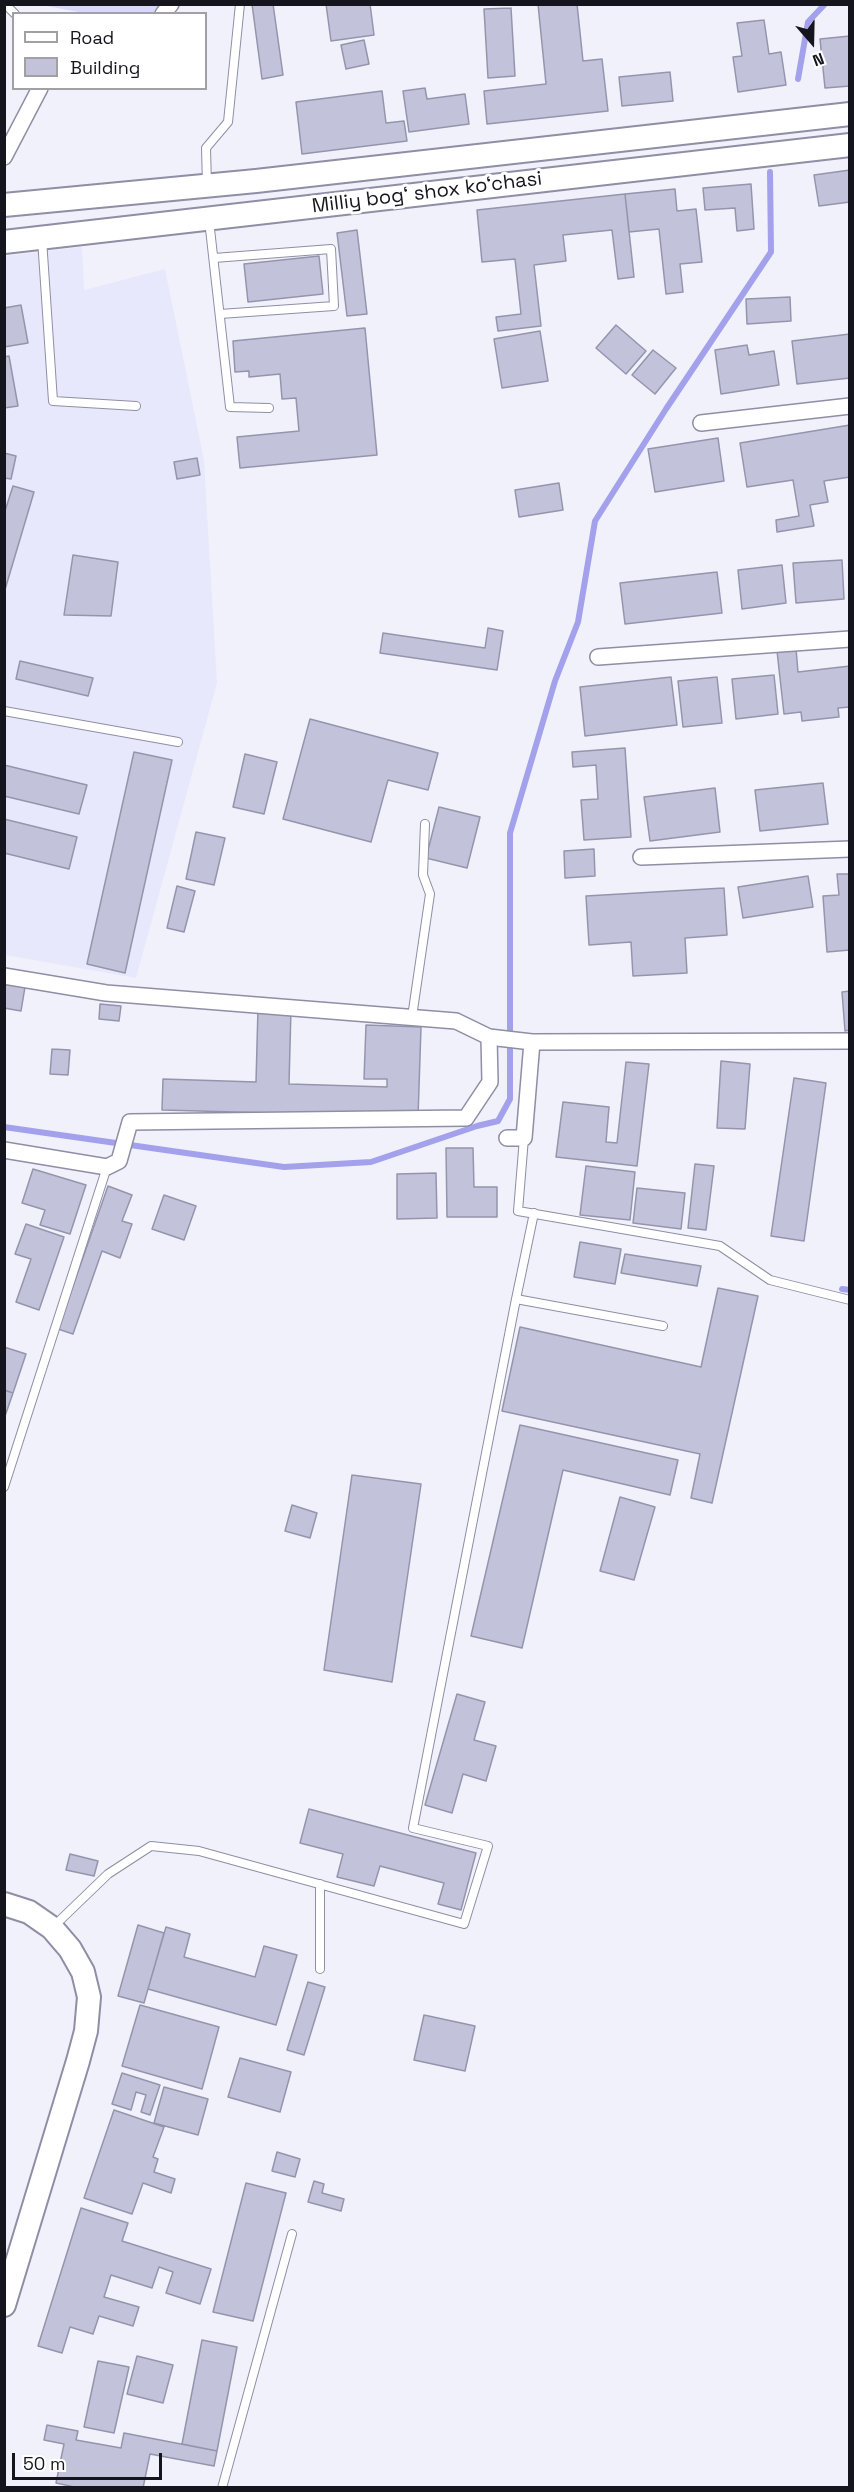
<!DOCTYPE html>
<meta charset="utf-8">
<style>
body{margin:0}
#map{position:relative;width:854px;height:2492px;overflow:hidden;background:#f1f1fb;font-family:"Space Grotesk",sans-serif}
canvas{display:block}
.frame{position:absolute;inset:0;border:6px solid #15151d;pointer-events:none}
.legend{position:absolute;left:12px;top:12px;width:195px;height:78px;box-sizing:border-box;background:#fff;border:2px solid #a1a1a5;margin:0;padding:8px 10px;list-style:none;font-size:18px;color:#15151d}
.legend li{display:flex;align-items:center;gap:12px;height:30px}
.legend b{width:30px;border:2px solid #a1a1a5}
.north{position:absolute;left:782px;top:12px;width:60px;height:60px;-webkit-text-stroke:4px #fff;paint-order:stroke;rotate:160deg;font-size:16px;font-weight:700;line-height:24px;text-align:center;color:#15151d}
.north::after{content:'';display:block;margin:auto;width:21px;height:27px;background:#15151d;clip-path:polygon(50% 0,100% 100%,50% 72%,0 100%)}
.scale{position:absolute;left:12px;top:2453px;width:150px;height:27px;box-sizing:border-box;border:3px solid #15151d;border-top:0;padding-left:8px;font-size:18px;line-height:21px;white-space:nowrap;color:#15151d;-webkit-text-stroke:4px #fff;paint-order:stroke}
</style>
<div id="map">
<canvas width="854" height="2492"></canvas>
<div class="frame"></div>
<ul class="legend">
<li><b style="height:8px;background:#fff"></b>Road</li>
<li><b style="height:16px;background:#c2c3db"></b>Building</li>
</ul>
<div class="north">N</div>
<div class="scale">50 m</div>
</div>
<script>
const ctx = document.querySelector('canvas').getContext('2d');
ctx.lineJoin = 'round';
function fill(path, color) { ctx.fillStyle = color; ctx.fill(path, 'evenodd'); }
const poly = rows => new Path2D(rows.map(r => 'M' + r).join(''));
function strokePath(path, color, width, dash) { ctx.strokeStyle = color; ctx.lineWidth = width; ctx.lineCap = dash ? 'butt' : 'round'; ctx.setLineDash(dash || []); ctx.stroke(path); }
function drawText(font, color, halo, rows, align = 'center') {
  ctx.font = font + ' "Space Grotesk",sans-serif'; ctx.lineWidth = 6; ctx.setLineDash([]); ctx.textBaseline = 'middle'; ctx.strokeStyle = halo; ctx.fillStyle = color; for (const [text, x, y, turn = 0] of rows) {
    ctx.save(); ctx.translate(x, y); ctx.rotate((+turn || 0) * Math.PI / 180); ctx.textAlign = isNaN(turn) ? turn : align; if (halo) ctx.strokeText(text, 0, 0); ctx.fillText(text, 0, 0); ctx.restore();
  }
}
const built = poly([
 [82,247,84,290,165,269,204,460,217,683,136,978,5,955,4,256]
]);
const green = poly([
 [42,5,160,5,152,14,83,13]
]);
const stream = poly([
 [798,79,808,22,825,4],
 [4,1127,284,1167,371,1162,477,1126,498,1121,510,1099,510,833,555,681,578,622,595,521,666,409,771,252,770,172],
 [842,1289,850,1290]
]);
const building = poly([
 [252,4,273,4,283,75,262,79,252,4],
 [326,4,370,4,374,35,331,41,326,4],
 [538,4,577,4,583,61,602,59,608,111,487,124,484,91,546,84,538,4],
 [511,8,515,76,488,78,484,9,511,8],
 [764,20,769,54,781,52,786,85,738,92,733,57,742,56,737,23,764,20],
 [850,36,850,86,825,88,820,39,850,36],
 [364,40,369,64,346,69,341,45,364,40],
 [670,72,673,101,622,106,619,77,670,72],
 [425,88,427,99,465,94,469,124,409,132,403,91,425,88],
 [382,91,386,123,404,121,407,141,302,154,296,102,382,91],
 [850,170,850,202,819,206,814,175,850,170],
 [751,184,754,229,737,231,735,208,705,210,703,188,751,184],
 [675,189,677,211,696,209,702,262,680,264,683,292,666,294,659,229,629,232,625,194,675,189],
 [625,194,634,277,618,279,612,230,563,235,566,261,534,265,541,326,498,331,496,317,521,314,515,259,482,262,477,210,625,194],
 [357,230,367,314,347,316,337,233,357,230],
 [319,256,323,294,248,302,244,264,319,256],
 [790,297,791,321,747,324,746,299,790,297],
 [21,305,28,343,4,347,4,308,21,305],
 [616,325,646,351,626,374,596,348,616,325],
 [365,328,377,455,240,468,237,437,299,431,296,398,282,399,280,374,249,377,249,371,235,372,233,341,365,328],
 [540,331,548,381,502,388,494,339,540,331],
 [850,334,850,378,797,384,792,341,850,334],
 [747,345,749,355,774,351,779,385,721,394,715,350,747,345],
 [653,350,676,368,655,394,632,375,653,350],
 [9,356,18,406,4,408,4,357,9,356],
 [850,425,850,477,824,481,828,502,810,505,814,526,777,532,776,520,799,516,793,480,747,487,740,443,850,425],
 [718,438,724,481,655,492,648,449,718,438],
 [4,453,16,456,11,479,4,478,4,453],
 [197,458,200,475,177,479,174,462,197,458],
 [559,483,563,510,519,517,515,490,559,483],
 [13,486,34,492,4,593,4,514,13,486],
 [73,555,118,562,111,616,64,615,73,555],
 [842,560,844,599,796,603,793,563,842,560],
 [782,565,786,603,742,609,738,570,782,565],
 [717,572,722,613,625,624,620,583,717,572],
 [488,628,503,631,497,670,380,653,383,633,485,648,488,628],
 [796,649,798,672,850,666,850,707,838,708,839,717,802,721,801,712,784,714,777,651,796,649],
 [20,661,93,678,88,696,16,679,20,661],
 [774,675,778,714,736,719,732,679,774,675],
 [671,677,677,725,585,736,580,687,671,677],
 [717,677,722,723,683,727,678,681,717,677],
 [310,719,438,753,428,790,388,780,371,842,283,819,310,719],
 [625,748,631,837,584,840,581,800,598,799,596,765,573,767,572,752,625,748],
 [134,752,172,760,125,973,87,964,134,752],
 [245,754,277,762,264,814,233,807,245,754],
 [4,765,87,785,79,814,4,796,4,765],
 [823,783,828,824,760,831,755,790,823,783],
 [715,788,720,832,650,841,644,797,715,788],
 [439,807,480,817,467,868,426,858,439,807],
 [4,819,77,837,69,869,4,853,4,819],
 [196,832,225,838,214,885,186,879,196,832],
 [594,849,595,876,565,878,564,851,594,849],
 [837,874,850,874,850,950,827,952,823,896,839,895,837,874],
 [808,876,813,907,743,918,738,887,808,876],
 [177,886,195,891,184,932,167,928,177,886],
 [724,888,727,935,685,938,687,973,633,976,631,942,589,945,586,896,724,888],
 [4,984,25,987,21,1011,4,1008,4,984],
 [850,991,850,1030,845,1031,842,992,850,991],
 [100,1004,121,1006,119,1021,99,1019,100,1004],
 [258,1008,291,1009,289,1084,387,1087,387,1079,364,1079,366,1025,421,1027,418,1117,162,1110,163,1079,256,1082,258,1008],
 [52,1049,70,1050,68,1075,50,1074,52,1049],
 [721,1061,750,1064,745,1129,717,1128,721,1061],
 [626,1062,649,1064,637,1166,556,1157,563,1102,609,1107,606,1142,617,1143,626,1062],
 [794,1078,826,1083,804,1241,771,1236,794,1078],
 [446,1148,473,1148,474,1187,497,1187,497,1217,447,1217,446,1148],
 [695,1164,714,1166,706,1230,688,1228,695,1164],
 [586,1166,635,1172,630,1220,580,1215,586,1166],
 [33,1169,86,1185,70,1234,40,1225,45,1210,22,1203,33,1169],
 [436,1173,437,1218,397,1219,397,1174,436,1173],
 [108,1186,132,1195,122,1221,132,1224,120,1258,102,1251,73,1334,58,1329,108,1186],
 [637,1188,685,1193,681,1229,633,1223,637,1188],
 [164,1195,196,1206,184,1240,152,1229,164,1195],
 [26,1224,64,1237,39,1310,16,1302,31,1259,15,1254,26,1224],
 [580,1242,621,1249,615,1284,574,1277,580,1242],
 [625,1254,701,1266,697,1286,621,1273,625,1254],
 [718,1288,758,1296,712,1503,691,1498,700,1454,502,1411,520,1327,701,1367,718,1288],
 [4,1347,26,1354,13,1393,4,1390,4,1347],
 [4,1390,13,1393,4,1419,4,1390],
 [520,1425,678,1460,670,1495,563,1470,522,1648,471,1636,520,1425],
 [352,1475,421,1484,392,1682,324,1670,352,1475],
 [620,1497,655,1507,634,1580,600,1571,620,1497],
 [292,1505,317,1513,310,1538,285,1531,292,1505],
 [457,1694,485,1702,474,1740,496,1746,486,1781,463,1774,452,1813,425,1805,457,1694],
 [309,1809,476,1853,461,1910,438,1904,444,1883,380,1866,374,1886,337,1877,343,1854,300,1843,309,1809],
 [70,1854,98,1861,94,1876,66,1870,70,1854],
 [138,1925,164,1933,144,2003,118,1996,138,1925],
 [166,1927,190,1934,184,1957,255,1977,264,1946,297,1955,276,2025,148,1989,166,1927],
 [308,1982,325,1987,304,2055,287,2050,308,1982],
 [140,2005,219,2027,202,2089,122,2066,140,2005],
 [424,2015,475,2026,465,2071,414,2060,424,2015],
 [240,2058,291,2072,280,2112,228,2097,240,2058],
 [122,2073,160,2085,150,2115,141,2112,146,2095,136,2092,131,2110,112,2104,122,2073],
 [164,2087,208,2099,198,2135,154,2123,164,2087],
 [114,2110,164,2127,153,2157,158,2159,154,2172,175,2179,171,2193,143,2183,132,2214,84,2198,114,2110],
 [277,2152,300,2159,295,2177,272,2171,277,2152],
 [314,2181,324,2184,322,2193,344,2199,341,2211,308,2202,314,2181],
 [246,2183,286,2193,253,2321,213,2312,246,2183],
 [81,2208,128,2223,122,2241,211,2269,200,2304,166,2293,173,2272,159,2267,152,2288,111,2275,104,2297,139,2307,133,2326,99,2316,93,2334,70,2327,62,2353,38,2346,81,2208],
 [202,2340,237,2347,217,2451,182,2444,202,2340],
 [137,2356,173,2365,163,2403,127,2394,137,2356],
 [98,2361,129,2367,114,2433,84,2427,98,2361],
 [47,2425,78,2431,76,2440,121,2448,124,2433,217,2451,214,2466,150,2454,143,2488,79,2488,56,2483,64,2444,44,2440,47,2425]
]);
const lane = poly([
 [5,4,15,14],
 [207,185,206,148,228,122,240,4],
 [209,220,230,407,269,408],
 [42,239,53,401,136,406],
 [214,258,331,249,334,306,220,314],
 [4,711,178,742],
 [412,1017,430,894,423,875,425,824],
 [524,1138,518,1211,720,1246,770,1280,850,1300],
 [516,1299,534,1213],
 [4,1487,107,1167],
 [53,1927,108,1874,151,1846,199,1851,464,1924,488,1846,413,1828,516,1299,663,1326],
 [320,1969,320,1884],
 [222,2488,292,2234]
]);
const street = poly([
 [163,14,171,4],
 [4,157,40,88],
 [701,423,850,406],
 [598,657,850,639],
 [641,857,850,849],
 [4,976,106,993,456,1021,489,1037,532,1042],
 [507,1138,524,1138,532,1042,850,1041],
 [4,1150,107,1167,119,1161,130,1122,466,1118,490,1082,489,1037]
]);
const secondary = poly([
 [4,205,256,181,850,114],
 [4,242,850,145],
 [4,1904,29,1912,52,1928,70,1949,83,1972,89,1997,86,2031,78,2061,4,2305]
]);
const streetNames = [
 ["Milliy bog‘ shox ko‘chasi",427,193,-7]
];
fill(built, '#e8e8fc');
fill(green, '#d8d8fe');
strokePath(stream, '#a3a1eb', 6);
fill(building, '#c2c3db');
strokePath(building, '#9495ac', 1.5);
strokePath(lane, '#8e8ea5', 10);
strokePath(street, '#8e8ea5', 18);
strokePath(secondary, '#8e8ea5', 26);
strokePath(lane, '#fff', 8);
strokePath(street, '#fff', 15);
strokePath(secondary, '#fff', 22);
drawText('20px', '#15151d', '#fff', streetNames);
</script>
